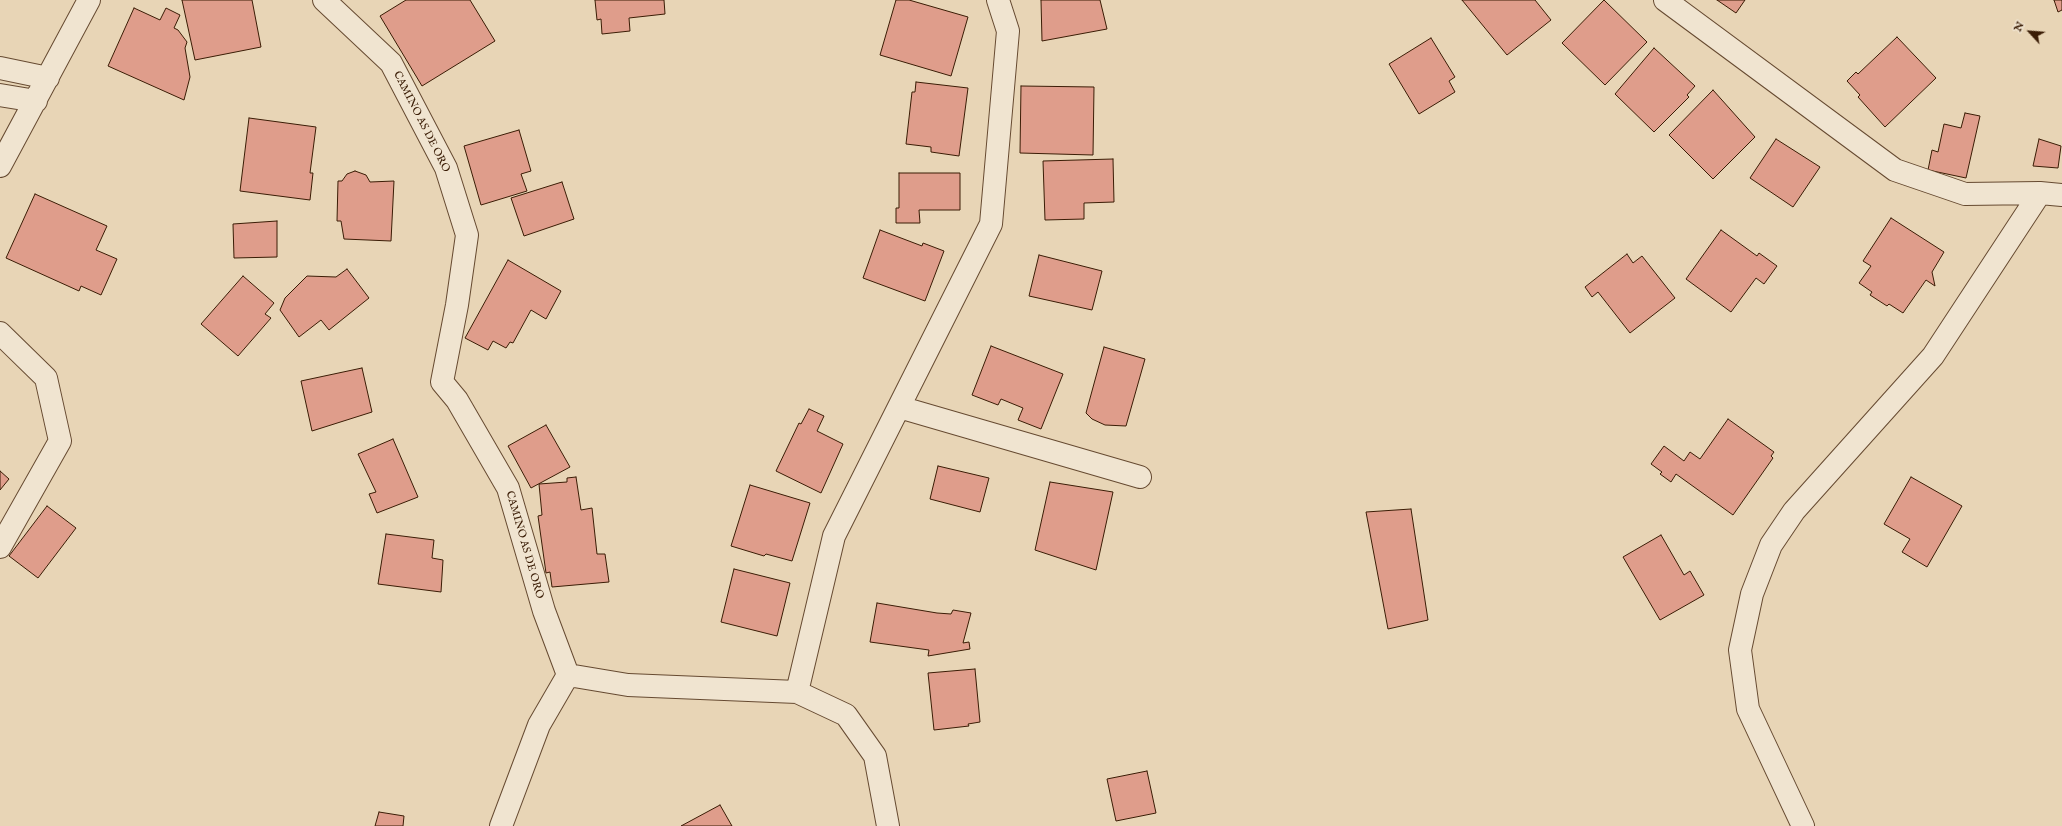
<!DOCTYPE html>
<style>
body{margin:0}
#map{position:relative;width:2062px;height:826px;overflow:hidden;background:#e8d5b6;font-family:"IM FELL English",serif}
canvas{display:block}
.north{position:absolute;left:2010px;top:12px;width:40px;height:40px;-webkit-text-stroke:3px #f0e4d0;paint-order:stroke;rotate:296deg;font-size:11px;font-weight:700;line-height:16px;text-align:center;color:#3a1c05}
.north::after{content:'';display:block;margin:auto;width:14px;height:18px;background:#3a1c05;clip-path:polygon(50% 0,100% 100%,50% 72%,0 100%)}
</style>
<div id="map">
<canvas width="2062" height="826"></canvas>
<div class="north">N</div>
</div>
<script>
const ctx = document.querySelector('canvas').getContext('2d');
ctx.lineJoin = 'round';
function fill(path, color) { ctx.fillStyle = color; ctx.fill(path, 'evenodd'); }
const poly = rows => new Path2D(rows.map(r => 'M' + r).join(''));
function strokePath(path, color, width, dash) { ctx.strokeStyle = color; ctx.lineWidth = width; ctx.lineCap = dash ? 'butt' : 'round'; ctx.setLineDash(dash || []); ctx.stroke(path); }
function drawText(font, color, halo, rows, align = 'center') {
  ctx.font = font + ' "IM FELL English",serif'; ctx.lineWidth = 3; ctx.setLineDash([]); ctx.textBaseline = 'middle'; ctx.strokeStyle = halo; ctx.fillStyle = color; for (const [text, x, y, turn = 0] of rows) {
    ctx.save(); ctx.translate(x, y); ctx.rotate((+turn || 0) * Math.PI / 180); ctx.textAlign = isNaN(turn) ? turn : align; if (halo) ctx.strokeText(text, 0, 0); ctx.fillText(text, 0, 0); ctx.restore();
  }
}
const building = poly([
 [182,0,252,0,261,47,195,60,182,0],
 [406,0,470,0,495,41,422,86,380,16,406,0],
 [595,0,664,0,665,14,629,18,630,31,602,34,601,19,597,20,595,0],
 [896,0,909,0,968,17,951,76,880,55,896,0],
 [1041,0,1100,0,1107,29,1042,41,1041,0],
 [1462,0,1535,0,1551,20,1507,55,1462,0],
 [1604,0,1647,42,1605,85,1562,43,1604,0],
 [1717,0,1745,0,1736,13,1717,0],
 [2054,0,2062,0,2062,10,2058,12,2054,0],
 [134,8,160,20,166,8,180,15,174,28,178,30,187,42,185,48,190,77,184,100,108,66,134,8],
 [1897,37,1936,78,1885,127,1858,97,1860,95,1847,81,1856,72,1858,74,1897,37],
 [1431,38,1455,77,1449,81,1455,92,1419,114,1389,64,1431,38],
 [1654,48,1695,86,1687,95,1689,97,1654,132,1615,94,1654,48],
 [916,82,968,88,959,156,931,152,931,147,906,144,912,92,915,92,916,82],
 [1021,86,1094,87,1093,155,1020,153,1021,86],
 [1713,90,1755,137,1713,179,1669,135,1713,90],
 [1965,113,1980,116,1966,178,1928,170,1932,150,1938,152,1944,124,1961,128,1965,113],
 [249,118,316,127,310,173,313,173,310,200,240,191,249,118],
 [519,130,531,171,521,174,527,191,481,205,464,146,519,130],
 [1776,139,1820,167,1793,207,1750,178,1776,139],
 [2039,139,2061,146,2058,168,2033,166,2039,139],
 [1113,159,1114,202,1084,203,1084,219,1045,220,1043,161,1113,159],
 [355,171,366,175,370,182,394,181,391,241,344,239,341,221,337,221,338,181,342,181,347,174,355,171],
 [899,173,960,173,960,210,919,210,920,223,896,223,896,208,899,208,899,173],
 [562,182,574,219,524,236,511,198,562,182],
 [35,194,107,226,96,250,117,259,101,295,81,286,79,291,6,258,35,194],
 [1891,218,1944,252,1932,272,1935,286,1926,280,1903,313,1889,304,1887,306,1870,295,1872,292,1859,283,1871,266,1863,261,1891,218],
 [277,221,277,257,234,258,233,224,277,221],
 [880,230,922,246,923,243,944,251,925,301,863,278,880,230],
 [1721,230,1757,256,1759,253,1777,266,1764,284,1756,278,1731,312,1686,279,1721,230],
 [1627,254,1633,263,1642,256,1675,298,1630,333,1598,292,1592,297,1585,287,1627,254],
 [1039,255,1102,271,1092,310,1029,296,1039,255],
 [508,260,561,291,546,319,531,310,513,343,510,342,506,348,493,341,488,350,465,338,508,260],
 [347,269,369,298,329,330,321,320,299,337,280,310,285,298,307,276,336,277,347,269],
 [243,276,274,303,265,314,271,318,238,356,201,324,243,276],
 [991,346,1063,374,1041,429,1018,420,1023,408,1001,399,998,405,972,395,991,346],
 [1104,347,1145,359,1126,426,1105,425,1092,419,1086,413,1104,347],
 [362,368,372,412,312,431,301,381,362,368],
 [809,409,824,416,817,431,843,444,821,493,776,471,799,423,801,424,809,409],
 [1728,419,1774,452,1771,456,1773,458,1733,515,1676,474,1671,482,1660,474,1662,472,1651,464,1664,446,1684,461,1690,452,1700,459,1728,419],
 [546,425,570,467,531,488,508,446,546,425],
 [393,439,418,497,377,513,369,494,376,492,358,454,393,439],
 [938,466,989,478,980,512,930,499,938,466],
 [0,471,9,479,0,490,0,471],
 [576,477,581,510,592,508,597,554,605,554,609,582,552,587,550,572,546,573,538,516,542,515,539,484,567,482,567,478,576,477],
 [1911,477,1962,506,1927,567,1902,552,1910,539,1884,524,1911,477],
 [1050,482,1113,492,1096,570,1035,550,1050,482],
 [750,485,810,503,792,561,766,554,764,556,731,546,750,485],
 [47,506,76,528,38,578,9,556,47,506],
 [1411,509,1428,620,1388,629,1366,512,1411,509],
 [386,534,434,540,432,558,443,560,441,592,378,584,386,534],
 [1661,535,1684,575,1690,571,1704,595,1660,620,1623,557,1661,535],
 [734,569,790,583,777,636,721,622,734,569],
 [877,603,937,613,951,614,953,610,971,613,963,643,969,642,970,649,928,656,929,650,870,642,877,603],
 [975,669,980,722,968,724,969,726,934,730,928,673,975,669],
 [1147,771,1156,813,1116,821,1107,779,1147,771],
 [720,805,732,826,681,826,720,805],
 [379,812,404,816,403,826,375,826,379,812]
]);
const minor = poly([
 [324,0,391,63,446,168,467,235,457,305,442,382,457,400,508,488,544,611,568,675,628,685,797,692,846,715,875,756,888,826],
 [1665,0,1895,170,1965,194,2040,193,2062,195],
 [0,68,48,78],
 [0,95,36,101],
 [0,166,89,0],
 [0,333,46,378,60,441,0,547],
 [899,407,1140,477],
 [797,692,834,536,991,224,1008,31,998,0],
 [501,826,539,725,568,675],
 [1803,826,1748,709,1740,650,1752,594,1771,545,1794,511,1933,356,2040,193]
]);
const streetNames = [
 ["CAMINO AS DE ORO",421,122,63],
 ["CAMINO AS DE ORO",524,545,74]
];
fill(building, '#df9d8b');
strokePath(building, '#3a1c05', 1);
strokePath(minor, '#664a31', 24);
strokePath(minor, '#f0e4d0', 22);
drawText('11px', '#3a1c05', '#f0e4d0', streetNames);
</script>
